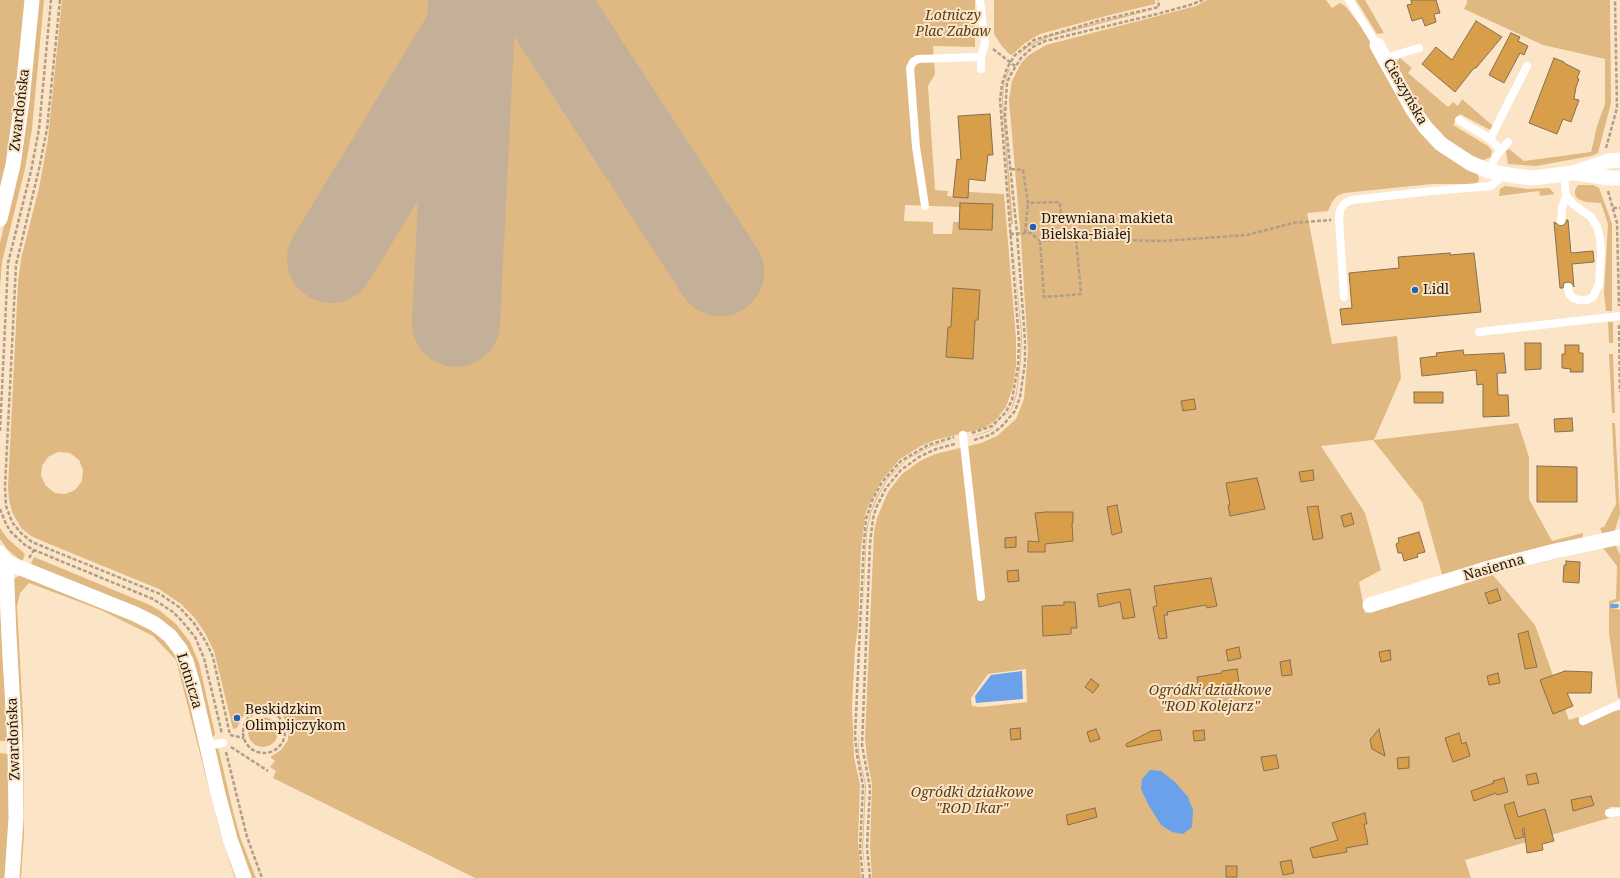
<!DOCTYPE html>
<meta charset="utf-8">
<style>
body{margin:0}
canvas{display:block;background:#fce5c7}
</style>
<canvas width="1620" height="878"></canvas>
<script>
const ctx = document.querySelector('canvas').getContext('2d');
ctx.lineJoin = 'round';
function fill(path, color) { ctx.fillStyle = color; ctx.fill(path, 'evenodd'); }
const poly = rows => new Path2D(rows.map(r => 'M' + r).join(''));
function strokePath(path, color, width, dash) { ctx.strokeStyle = color; ctx.lineWidth = width; ctx.lineCap = dash ? 'butt' : 'round'; ctx.setLineDash(dash || []); ctx.stroke(path); }
function drawText(font, color, halo, rows, align = 'center') {
  ctx.font = font + ' "Noto Serif",serif'; ctx.lineWidth = 4; ctx.setLineDash([]); ctx.textBaseline = 'middle'; ctx.strokeStyle = halo; ctx.fillStyle = color; for (const [text, x, y, turn = 0] of rows) {
    ctx.save(); ctx.translate(x, y); ctx.rotate((+turn || 0) * Math.PI / 180); ctx.textAlign = isNaN(turn) ? turn : align; if (halo) ctx.strokeText(text, 0, 0); ctx.fillText(text, 0, 0); ctx.restore();
  }
}
const green = poly([
 [0,0,26,0,17,100,0,197],
 [38,0,44,0,32,129,25,169,2,262,0,287,0,243,11,197],
 [62,0,975,0,975,47,933,46,935,74,928,86,935,190,948,191,947,196,956,197,968,197,969,192,1004,194,1016,338,1016,365,1013,387,1006,407,995,421,987,426,981,429,935,440,921,446,900,459,881,481,866,511,861,548,858,628,855,648,852,706,854,757,860,785,858,841,861,878,475,878,273,778,276,771,270,767,275,761,270,757,281,750,288,740,288,733,287,723,281,713,277,710,266,706,259,707,249,711,241,719,237,728,233,729,214,651,205,633,194,617,181,604,159,589,42,541,31,536,21,528,12,512,9,500,8,487,18,282,21,259,39,188,48,139],
 [960,203,992,204,991,230,959,229,959,222,953,222,952,234,933,234,933,222,904,221,905,205,960,207],
 [58,452,70,453,79,460,83,470,82,481,75,490,65,494,55,493,46,486,41,476,42,466,48,457],
 [994,0,1155,0,1155,4,1106,16,1040,34,1025,43,1012,55,1009,54,1001,45,994,34],
 [1207,0,1326,0,1332,8,1340,3,1346,7,1360,25,1439,150,1453,161,1478,174,1479,180,1477,183,1473,184,1432,184,1344,193,1337,196,1332,202,1328,211,1307,213,1332,344,1397,336,1401,378,1374,440,1518,423,1529,457,1529,499,1552,541,1583,533,1582,540,1443,578,1422,502,1373,440,1321,446,1365,513,1381,570,1359,582,1365,613,1492,573,1581,552,1493,575,1535,625,1569,720,1578,717,1582,725,1611,712,1620,710,1620,807,1609,807,1609,818,1465,860,1471,878,872,878,870,847,872,785,867,758,865,738,874,532,877,518,888,492,902,474,920,461,935,454,981,443,997,436,1016,419,1024,399,1028,352,1021,240,1009,100,1012,81,1021,63,1029,55,1046,45,1196,6],
 [1026,669,1027,702,981,707,972,706,971,698,988,674],
 [1356,0,1365,0,1384,33,1377,34],
 [1467,0,1610,0,1611,103,1598,153,1591,156,1536,166,1508,164,1506,151,1509,149,1524,161,1591,152,1597,126,1605,104,1605,59,1543,45,1464,9,1467,3],
 [1156,9,1049,37,1028,47,1015,59,1027,46,1048,36,1115,18],
 [1400,58,1412,68,1408,73,1448,107,1453,102,1458,106,1462,99,1493,126,1490,130,1460,114,1453,125,1488,146,1492,151,1491,157,1481,161,1450,143,1427,120,1394,64],
 [1009,68,1010,69,1004,84,1003,100,1013,224,1011,224,1002,100,1003,84],
 [1578,185,1593,185,1599,188,1610,218,1612,225,1612,311,1606,311,1604,293,1608,224,1601,203,1586,202,1578,199,1575,195,1575,190],
 [1505,186,1528,189,1549,188,1555,194,1540,196,1539,191,1499,196,1500,189],
 [1012,237,1022,334,1021,360,1017,394,1012,409,1002,421,988,432,967,438,988,431,1002,421,1011,409,1016,394,1020,360,1021,334],
 [1608,322,1613,322,1613,343,1609,343],
 [1609,354,1613,354,1615,413,1612,413],
 [1612,423,1615,423,1620,514,1614,533,1603,535,1600,528,1604,527,1616,504],
 [960,438,930,447,907,460,887,480,877,499,871,513,867,532,862,627,866,532,870,513,876,498,886,480,906,460,930,446],
 [0,528,7,538,25,554,22,562,7,549,0,539],
 [1615,544,1620,555,1620,601,1613,603,1613,608,1620,610,1620,698,1618,698,1609,633,1609,601,1616,599,1617,566,1603,548],
 [34,557,150,605,159,610,176,624,190,642,199,663,215,734,214,736,212,738,186,649,30,566],
 [21,575,91,601,156,631,177,656,239,878,235,878,220,832,176,660,153,636,101,610,29,583,20,593,17,606,23,716,24,834,21,878,17,878,13,582,15,578],
 [0,605,3,668,10,736,6,741,0,741],
 '248 732a15 15 0 1 1 30 0a15 15 0 1 1-30 0Z',
 [858,731,859,754,866,785,863,848,866,878,862,848,865,785,858,754],
 [214,748,218,749,219,751,233,811,240,837,256,878,249,878,235,838],
 [0,753,8,754,10,819,6,878,0,878]
]);
const water = poly([
 [1022,671,1023,699,976,703,975,696,991,675],
 [1150,770,1161,771,1175,782,1188,797,1193,810,1192,827,1183,834,1172,832,1161,825,1148,804,1141,789,1142,779]
]);
const stream = poly([
 [1612,606,1617,606]
]);
const runway = poly([
 [543,0,720,272],
 [331,259,467,35],
 [456,323,472,0]
]);
const building = poly([
 [1411,0,1436,0,1440,13,1434,14,1436,22,1425,26,1422,18,1412,21,1407,5,1412,4,1411,0],
 [1476,21,1502,37,1476,68,1474,68,1455,92,1422,64,1436,47,1452,60,1476,21],
 [1511,33,1520,37,1518,41,1528,46,1524,55,1520,53,1504,83,1489,75,1511,33],
 [1554,58,1564,62,1564,63,1580,71,1577,78,1579,79,1576,87,1574,99,1579,100,1571,122,1563,119,1557,134,1529,123,1554,58],
 [990,114,993,155,988,155,985,181,969,179,968,198,953,197,957,159,961,160,958,116,990,114],
 [960,203,993,204,992,230,959,229,960,203],
 [1567,220,1568,220,1571,253,1593,251,1594,262,1572,264,1574,287,1572,283,1568,282,1564,283,1563,288,1560,288,1554,222,1561,226,1565,224,1567,220],
 [1450,253,1450,255,1474,253,1481,312,1342,325,1340,309,1352,308,1349,273,1399,268,1398,257,1450,253],
 [953,288,980,290,978,320,975,320,973,359,946,357,948,327,951,327,953,288],
 [1525,343,1541,343,1541,369,1525,370,1525,343],
 [1565,345,1579,345,1579,353,1583,353,1583,372,1570,372,1571,369,1562,368,1562,354,1565,354,1565,345],
 [1463,350,1464,355,1504,353,1506,373,1497,373,1498,395,1508,395,1509,416,1483,417,1483,384,1477,385,1476,370,1422,376,1420,358,1437,356,1436,353,1463,350],
 [1414,392,1443,392,1443,403,1414,403,1414,392],
 [1194,399,1196,409,1183,411,1181,401,1194,399],
 [1572,418,1573,431,1555,432,1554,419,1572,418],
 [1537,466,1577,467,1577,502,1537,502,1537,466],
 [1313,470,1314,480,1301,482,1299,472,1313,470],
 [1257,478,1265,509,1230,516,1228,505,1230,505,1226,483,1257,478],
 [1117,505,1122,532,1112,535,1107,507,1117,505],
 [1318,506,1323,538,1313,540,1307,507,1318,506],
 [1046,512,1073,512,1073,523,1072,523,1073,541,1045,544,1045,552,1028,552,1028,541,1039,542,1035,513,1046,512],
 [1351,513,1354,524,1344,527,1341,516,1351,513],
 [1419,532,1425,552,1417,554,1418,557,1404,561,1402,553,1398,553,1396,544,1399,542,1398,538,1419,532],
 [1016,537,1016,547,1005,548,1005,538,1016,537],
 [1566,561,1580,562,1579,583,1563,582,1564,565,1566,565,1566,561],
 [1018,570,1019,581,1008,582,1007,571,1018,570],
 [1211,578,1217,606,1207,608,1206,605,1167,612,1168,615,1164,615,1167,638,1159,639,1153,607,1157,606,1154,586,1211,578],
 [1130,589,1135,617,1123,619,1120,602,1099,607,1097,594,1130,589],
 [1497,589,1501,600,1489,604,1485,593,1497,589],
 [1064,602,1075,602,1077,628,1071,628,1071,634,1043,636,1042,606,1064,605,1064,602],
 [1528,631,1537,667,1525,669,1518,634,1528,631],
 [1239,647,1241,658,1228,661,1226,650,1239,647],
 [1390,650,1391,660,1381,662,1379,652,1390,650],
 [1290,660,1292,675,1282,676,1280,662,1290,660],
 [1237,669,1239,683,1199,689,1197,677,1222,673,1222,671,1237,669],
 [1565,671,1592,672,1591,693,1567,693,1573,706,1553,714,1540,680,1565,671],
 [1498,673,1500,683,1489,685,1487,676,1498,673],
 [1091,679,1099,685,1093,693,1085,687,1091,679],
 [1020,728,1021,739,1011,740,1010,729,1020,728],
 [1096,729,1100,739,1090,742,1087,732,1096,729],
 [1379,729,1385,756,1372,749,1370,740,1379,729],
 [1160,730,1162,740,1127,747,1126,744,1151,731,1160,730],
 [1204,730,1205,740,1194,741,1193,731,1204,730],
 [1459,733,1462,744,1466,742,1470,756,1453,762,1445,738,1459,733],
 [1276,755,1279,768,1264,771,1261,757,1276,755],
 [1409,757,1409,768,1398,769,1397,758,1409,757],
 [1536,773,1539,783,1528,785,1526,775,1536,773],
 [1504,778,1508,792,1497,795,1496,793,1474,801,1471,791,1494,783,1493,781,1504,778],
 [1591,796,1594,805,1573,811,1571,800,1591,796],
 [1514,802,1518,817,1545,809,1554,841,1542,844,1543,850,1527,853,1524,828,1522,829,1524,837,1515,839,1504,805,1514,802],
 [1095,808,1097,817,1068,825,1066,815,1095,808],
 [1365,813,1367,824,1364,824,1368,844,1346,848,1347,852,1313,858,1310,848,1338,840,1332,823,1365,813],
 [1291,860,1294,873,1283,875,1280,862,1291,860],
 [1226,866,1237,866,1237,877,1226,877,1226,866]
]);
const path = poly([
 [60,0,47,129,39,169,16,265,5,487,6,506,12,522,21,533,32,542,160,594,179,607,194,623,206,642,213,657,230,735,244,738],
 [993,49,1015,66],
 [1606,148,1617,108,1615,0],
 [1011,169,1023,170,1028,203,1059,202,1060,203,1063,240],
 [1608,191,1617,223,1619,306],
 [1613,208,1620,208],
 [1025,233,1028,203],
 [1010,234,1031,233,1040,241,1076,239,1163,241,1247,235,1293,223,1331,220],
 [1040,241,1044,297,1081,294,1076,239],
 [1619,325,1620,392],
 [0,431,8,263,31,171,39,129,51,0],
 [972,433,992,426,1006,412,1012,400,1018,366,1019,341,1000,100,1002,84,1007,68,1015,55,1034,40,1101,20,1159,7,1158,0],
 [974,440,990,435,997,430,1003,425,1015,411,1020,397,1025,363,1025,340,1017,233,1005,116,1007,82,1011,74,1021,58,1033,47,1045,41,1157,14,1190,5,1203,0],
 [0,509,6,524,11,532,25,545,34,550,153,599,173,612,181,620,195,637,204,658,222,734],
 [29,558,34,550],
 '243 732a21 21 0 1 1 42 0a21 21 0 1 1-42 0Z',
 [231,747,268,771],
 [226,752,247,837,262,878],
 [863,878,860,849,863,786,857,755,855,736,864,541,866,519,872,501,882,482,901,461,928,445,954,437],
 [870,878,867,848,870,788,862,745,870,543,873,519,876,508,886,488,901,470,919,457,936,449,955,444]
]);
const service = poly([
 [980,0,985,43,981,57,981,69],
 [1349,0,1377,45],
 [1385,58,1419,48],
 [1459,120,1490,139,1500,149],
 [1490,139,1527,66],
 [1489,171,1496,156,1508,142],
 [1566,196,1574,205,1591,217,1597,227,1600,238,1601,252,1599,284,1593,297,1587,300,1579,300,1573,298,1569,294,1568,287],
 [925,206,916,147,910,68,913,62,918,59,981,57],
 [1561,221,1562,208,1566,196,1564,174],
 [1344,297,1339,219,1340,210,1345,203,1352,200,1432,191,1491,186,1499,179,1502,174],
 [1479,332,1620,316],
 [963,435,981,597],
 [1583,721,1620,704],
 [206,745,223,743],
 [1609,813,1620,812]
]);
const minor = poly([
 [1377,45,1413,110,1426,128,1441,144,1470,163,1489,171,1515,176,1533,178,1573,173,1608,161,1620,160],
 [1576,173,1609,178,1620,178],
 [0,219,13,165,22,101,32,0],
 [0,553,6,562,9,635,15,746,16,818,12,878],
 [6,562,135,614,155,624,170,636,180,649,186,661,193,685,218,794,230,839,244,878],
 [1370,605,1489,568,1555,551,1620,537]
]);
const markers = [
 [1033,227,4,"#2262b3"],
 [1415,290,4,"#2262b3"],
 [237,718,4,"#2262b3"]
];
const parkNames = [
 ["Lotniczy",953,16],
 ["Plac Zabaw",953,32],
 ["Ogródki działkowe",1210,691],
 ["\"ROD Kolejarz\"",1210,707],
 ["Ogródki działkowe",972,793],
 ["\"ROD Ikar\"",972,809]
];
const streetNames = [
 ["Cieszyńska",1405,92,60],
 ["Zwardońska",20,110,-83],
 ["Nasienna",1494,568,-16],
 ["Lotnicza",189,681,73],
 ["Zwardońska",14,739,-92]
];
const poiNames = [
 ["Drewniana makieta",1041,219],
 ["Bielska-Białej",1041,235],
 ["Lidl",1423,290],
 ["Beskidzkim",245,710],
 ["Olimpijczykom",245,726]
];
fill(green, '#e0b882');
fill(water, '#6ba1ea');
strokePath(stream, '#6ba1ea', 4);
strokePath(runway, '#c4b098', 88);
fill(building, '#d89e49');
strokePath(building, '#847055', 1);
strokePath(path, '#b09e87', 2.5, [4, 2]);
strokePath(service, '#fff', 8);
strokePath(minor, '#fff', 15);
for (const [x, y, r, color] of markers) { const dot = new Path2D(); dot.arc(x, y, r, 0, 2 * Math.PI); ctx.fillStyle = color; ctx.fill(dot); strokePath(dot, '#fce5c7', 1.5); }
drawText('italic 14px', '#573e1b', '#fce5c7', parkNames);
drawText('14px', '#1f170c', '#fce5c7', streetNames);
drawText('14px', '#1f170c', '#fce5c7', poiNames, 'left');
</script>
